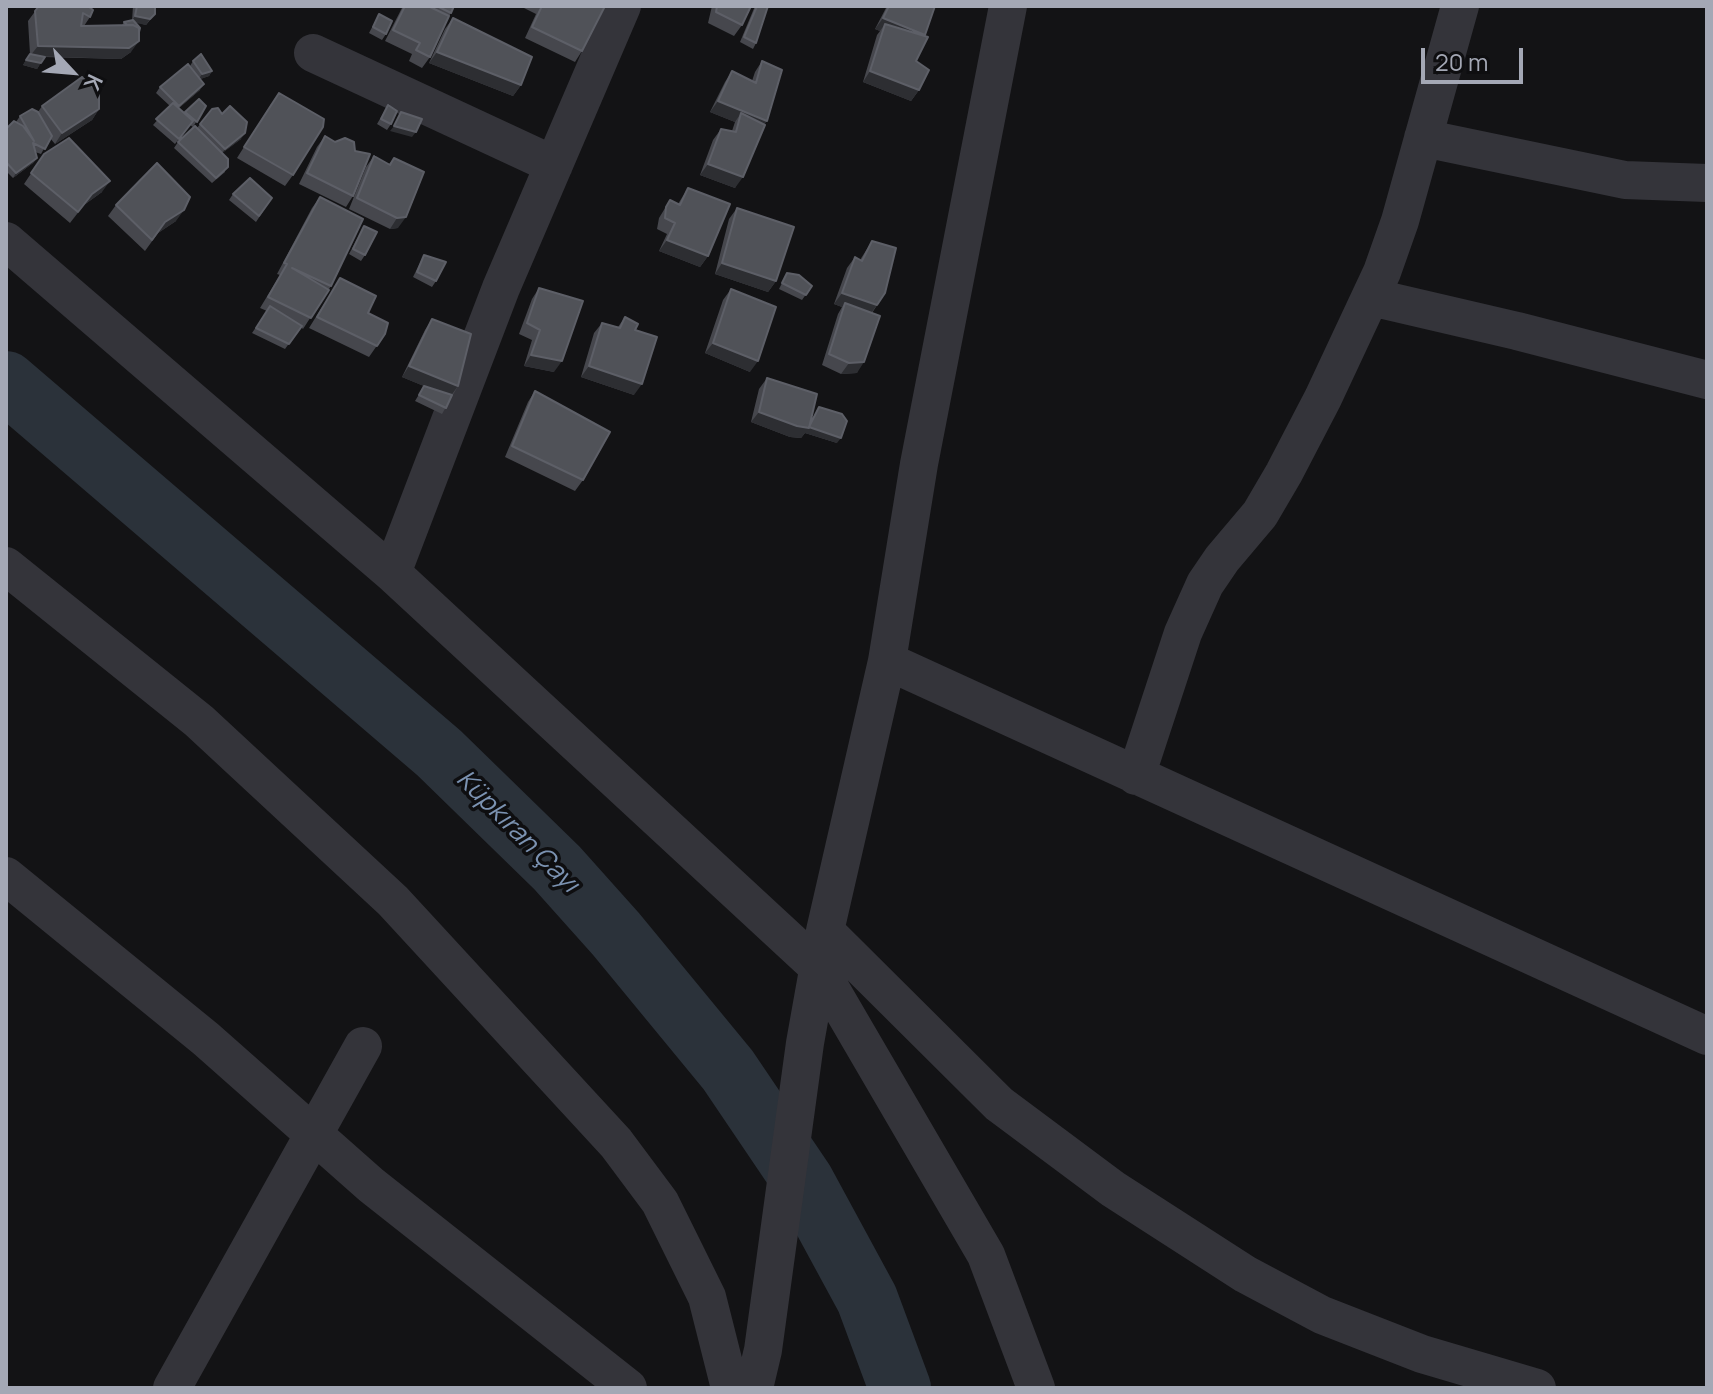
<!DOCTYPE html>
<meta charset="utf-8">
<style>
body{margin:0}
#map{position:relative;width:1713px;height:1394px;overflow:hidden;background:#131315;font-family:Manrope,sans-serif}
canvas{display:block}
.frame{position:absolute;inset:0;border:8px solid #a4a8b5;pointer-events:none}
.north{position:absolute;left:32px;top:32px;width:80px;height:80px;-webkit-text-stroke:6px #0e0e10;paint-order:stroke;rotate:116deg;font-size:22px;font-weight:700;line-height:32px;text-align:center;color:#a4a8b5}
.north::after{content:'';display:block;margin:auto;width:28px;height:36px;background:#a4a8b5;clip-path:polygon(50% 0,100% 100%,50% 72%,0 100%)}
.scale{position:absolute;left:1421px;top:48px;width:102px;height:36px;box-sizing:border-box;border:4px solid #a4a8b5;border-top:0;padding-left:10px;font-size:24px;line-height:28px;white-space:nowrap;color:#a4a8b5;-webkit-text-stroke:6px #0e0e10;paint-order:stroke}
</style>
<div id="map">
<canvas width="1713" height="1394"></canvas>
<div class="frame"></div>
<div class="north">K</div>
<div class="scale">20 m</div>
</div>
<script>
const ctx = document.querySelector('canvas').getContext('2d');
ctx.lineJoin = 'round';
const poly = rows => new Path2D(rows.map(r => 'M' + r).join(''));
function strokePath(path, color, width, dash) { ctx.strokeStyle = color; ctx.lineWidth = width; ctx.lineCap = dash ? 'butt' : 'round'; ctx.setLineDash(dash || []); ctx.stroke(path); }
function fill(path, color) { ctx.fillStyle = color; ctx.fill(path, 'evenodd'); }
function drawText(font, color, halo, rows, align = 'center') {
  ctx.font = font + ' Manrope,sans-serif'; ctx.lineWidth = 7; ctx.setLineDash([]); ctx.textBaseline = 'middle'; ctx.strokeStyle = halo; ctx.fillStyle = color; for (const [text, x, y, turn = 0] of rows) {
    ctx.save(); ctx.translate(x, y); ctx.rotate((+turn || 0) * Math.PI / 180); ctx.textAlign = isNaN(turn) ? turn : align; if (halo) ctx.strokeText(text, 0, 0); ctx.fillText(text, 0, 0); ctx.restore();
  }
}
const river = poly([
 [6,382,439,753,557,868,616,934,728,1070,803,1181,867,1299,900,1388]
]);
const minor = poly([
 [313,53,554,165],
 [1423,138,1625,180,1707,183],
 [6,241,392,573,818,967,986,1255,1036,1388],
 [1371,297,1517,331,1707,380],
 [6,566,199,721,393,901,616,1143,660,1202,707,1297,730,1388],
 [392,573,501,288,622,6],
 [887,661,1707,1036],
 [1136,776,1183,633,1205,584,1222,559,1260,514,1284,473,1323,398,1382,272,1400,221,1460,6],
 [6,876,206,1039,371,1185,628,1388],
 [825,931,999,1104,1113,1189,1245,1274,1322,1315,1422,1354,1537,1388],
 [172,1388,363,1046],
 [754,1388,763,1350,805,1043,825,931,887,661,919,464,1008,6]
]);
const wall = poly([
 [39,6,88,6,90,17,84,26,122,25,124,22,132,21,133,6,155,6,155,14,146,25,135,22,131,52,121,59,44,57,37,69,23,65,30,54,28,21],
 [403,6,454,6,430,57,422,68,409,61,412,54,385,41],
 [520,6,605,6,582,51,575,62,525,38,536,14],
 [712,6,751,6,742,25,734,36,708,23],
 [755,6,768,6,756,43,753,49,740,42],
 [887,6,935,6,916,61,919,90,911,101,863,82,877,35,880,31,875,29],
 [379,14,386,34,382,40,369,33],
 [453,18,521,85,513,96,429,63,445,29],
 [193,61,212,71,209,76,200,79,200,90,179,108,185,113,206,106,193,127,190,125,175,144,153,125,170,106,156,93,160,87,190,66],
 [762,61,764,125,735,188,700,175,713,140,721,129,732,131,735,122,710,112,725,82,732,71,752,81,755,72],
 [271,104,293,175,285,186,237,158],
 [388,105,391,124,387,130,377,124],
 [42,106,99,109,92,120,55,144,50,138,41,154,35,152,37,158,33,163,13,178,6,171,6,129,16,122,20,116,38,112],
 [212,109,222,114,241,139,222,153,225,172,212,183,174,148,178,142,197,128],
 [325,136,353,196,346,207,299,184,317,147],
 [44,154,102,192,84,205,70,223,24,184],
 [374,156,389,164,394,158,398,228,390,229,349,209,366,167],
 [688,188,708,256,700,267,659,251,667,234,657,229,659,218,670,200,678,204],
 [233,194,272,198,256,222,229,200],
 [320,197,331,286,303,329,301,327,285,349,252,333,267,311,260,308,280,275,277,274,312,208],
 [116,205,176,221,158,233,145,251,108,216],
 [737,208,776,281,768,292,715,274,729,219],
 [364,226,365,255,361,261,349,254],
 [872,241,885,293,872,313,857,373,841,374,822,365,838,314,842,307,834,304,847,268,855,257,860,260],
 [424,255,436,281,432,287,413,277],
 [787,273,812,286,802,300,779,289],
 [340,278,385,334,369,357,309,328],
 [539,288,554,372,524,366,532,340,519,334,532,299],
 [731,289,750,372,705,353,723,300],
 [625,317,635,330,634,395,581,377,594,333,602,323,618,327],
 [432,319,458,386,442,414,415,401,424,386,402,377,425,330],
 [767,378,811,421,819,407,837,443,805,433,801,438,790,437,751,422,759,389],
 [535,391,583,480,575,491,505,457,528,402]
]);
const shadedWall = poly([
 [135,16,150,19,146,25,131,22],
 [883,18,925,35,882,32,885,24,880,31,875,29],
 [139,41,131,52,121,59,30,56,38,46],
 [437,52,521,85,513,96,429,63],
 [26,60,41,63,37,69,23,65],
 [212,71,209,76,198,80,202,74],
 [870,71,919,90,911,101,863,82],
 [204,84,200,90,175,111,179,106],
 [718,101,767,121,759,132,741,113,735,122,710,112],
 [99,109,92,120,55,144,62,133],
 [394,126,416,132,412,137,390,131],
 [245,133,241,139,221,154,225,149],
 [37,158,33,163,13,178,16,173],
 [708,164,743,177,735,188,700,175],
 [110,181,102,192,84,205,70,223,92,194],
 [184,210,176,221,158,233,165,222],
 [406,217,398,228,390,229,397,218],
 [667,240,708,256,700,267,659,251],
 [722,263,776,281,768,292,715,274],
 [842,293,877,305,869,316,845,303,842,307,834,304],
 [713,343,758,361,750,372,705,353],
 [531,355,562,361,554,372,524,366],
 [864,362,857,373,841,374,849,363],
 [409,366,458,386,450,397,402,377],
 [589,366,642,384,634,395,581,377],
 [759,412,809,427,841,438,837,443,805,433,801,438,790,437,751,422]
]);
const building = poly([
 [39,6,88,6,93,10,90,17,83,13,81,26,133,25,139,28,139,41,129,48,38,46,35,11,39,6],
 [137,6,155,6,155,14,150,19,135,16,137,6],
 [405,6,428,6,449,16,430,57,416,50,420,43,393,30,405,6],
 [437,6,454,6,451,13,437,6],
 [542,6,605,6,582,51,532,27,542,6],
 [717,6,751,6,742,25,716,12,717,6],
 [757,6,768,6,756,43,744,37,757,6],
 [889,6,935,6,925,35,883,18,889,6],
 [379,14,392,21,386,34,373,27,379,14],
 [453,18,532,57,521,85,437,52,453,18],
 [133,20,140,28,139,32,139,28,133,25,127,25,124,22,133,20],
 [885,24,928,37,916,61,929,70,919,90,870,71,885,24],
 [30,54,45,57,41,63,26,60,30,54],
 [201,54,212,71,202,74,193,61,201,54],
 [762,61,782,70,767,121,718,101,732,71,756,83,762,61],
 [188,64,204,84,179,106,160,87,188,64],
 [82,77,99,93,99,109,62,133,42,106,82,77],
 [279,93,324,119,323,127,293,175,244,147,279,93],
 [199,99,206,106,197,122,185,112,199,99],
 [173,103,193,121,179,139,156,119,173,103],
 [388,105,397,111,391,124,381,119,388,105],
 [230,106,247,122,245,133,225,149,200,124,212,109,218,108,222,114,230,106],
 [32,109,38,112,52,136,45,149,33,143,37,158,16,173,6,162,6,129,14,121,23,126,34,141,20,116,32,109],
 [401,112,422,119,416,132,394,126,401,112],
 [741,113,765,125,743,177,708,164,721,129,736,132,741,113],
 [195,126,228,159,228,167,216,178,178,142,195,126],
 [325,136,335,142,345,138,354,142,355,151,370,154,353,196,307,173,325,136],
 [69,138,110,181,92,194,78,212,31,173,44,154,69,138],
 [374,156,390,165,394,158,424,172,406,217,397,218,357,198,374,156],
 [157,163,190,197,184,210,165,222,152,240,116,205,157,163],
 [250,178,272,198,259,216,233,194,250,178],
 [688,188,730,204,708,256,667,240,675,223,665,218,666,207,670,200,680,205,688,188],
 [320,197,363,219,331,286,292,268,329,290,311,318,268,297,287,264,284,263,320,197],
 [737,208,794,227,776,281,722,263,737,208],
 [364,226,377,232,365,255,353,249,364,226],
 [872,241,896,248,885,293,877,305,842,293,855,257,862,261,872,241],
 [424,255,446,262,436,281,417,272,424,255],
 [787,273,799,275,812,286,806,295,782,283,787,273],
 [340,278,376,296,368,313,388,323,385,334,377,346,317,317,340,278],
 [539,288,583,301,562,361,531,355,540,330,527,323,539,288],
 [731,289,776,307,758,361,713,343,731,289],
 [845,303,880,316,864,362,849,363,829,354,845,303],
 [270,306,302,326,289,344,256,328,270,306],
 [625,317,638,324,635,330,657,337,642,384,589,366,602,323,620,328,625,317],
 [432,319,471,334,458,386,409,366,432,319],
 [767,378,817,394,809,428,797,426,759,412,767,378],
 [424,386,452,395,446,408,419,395,424,386],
 [535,391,610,432,583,480,512,446,535,391],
 [819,407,842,414,847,421,841,438,809,427,819,407]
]);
const waterNames = [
 ["Küpkıran Çayı",517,832,45]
];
strokePath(river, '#2b323a', 62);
strokePath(minor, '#34343a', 38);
fill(wall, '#46474d');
fill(shadedWall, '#2d2e32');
fill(building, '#505258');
strokePath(building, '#5d5f67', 2);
drawText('italic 26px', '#7b92b1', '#0e0e10', waterNames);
</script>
